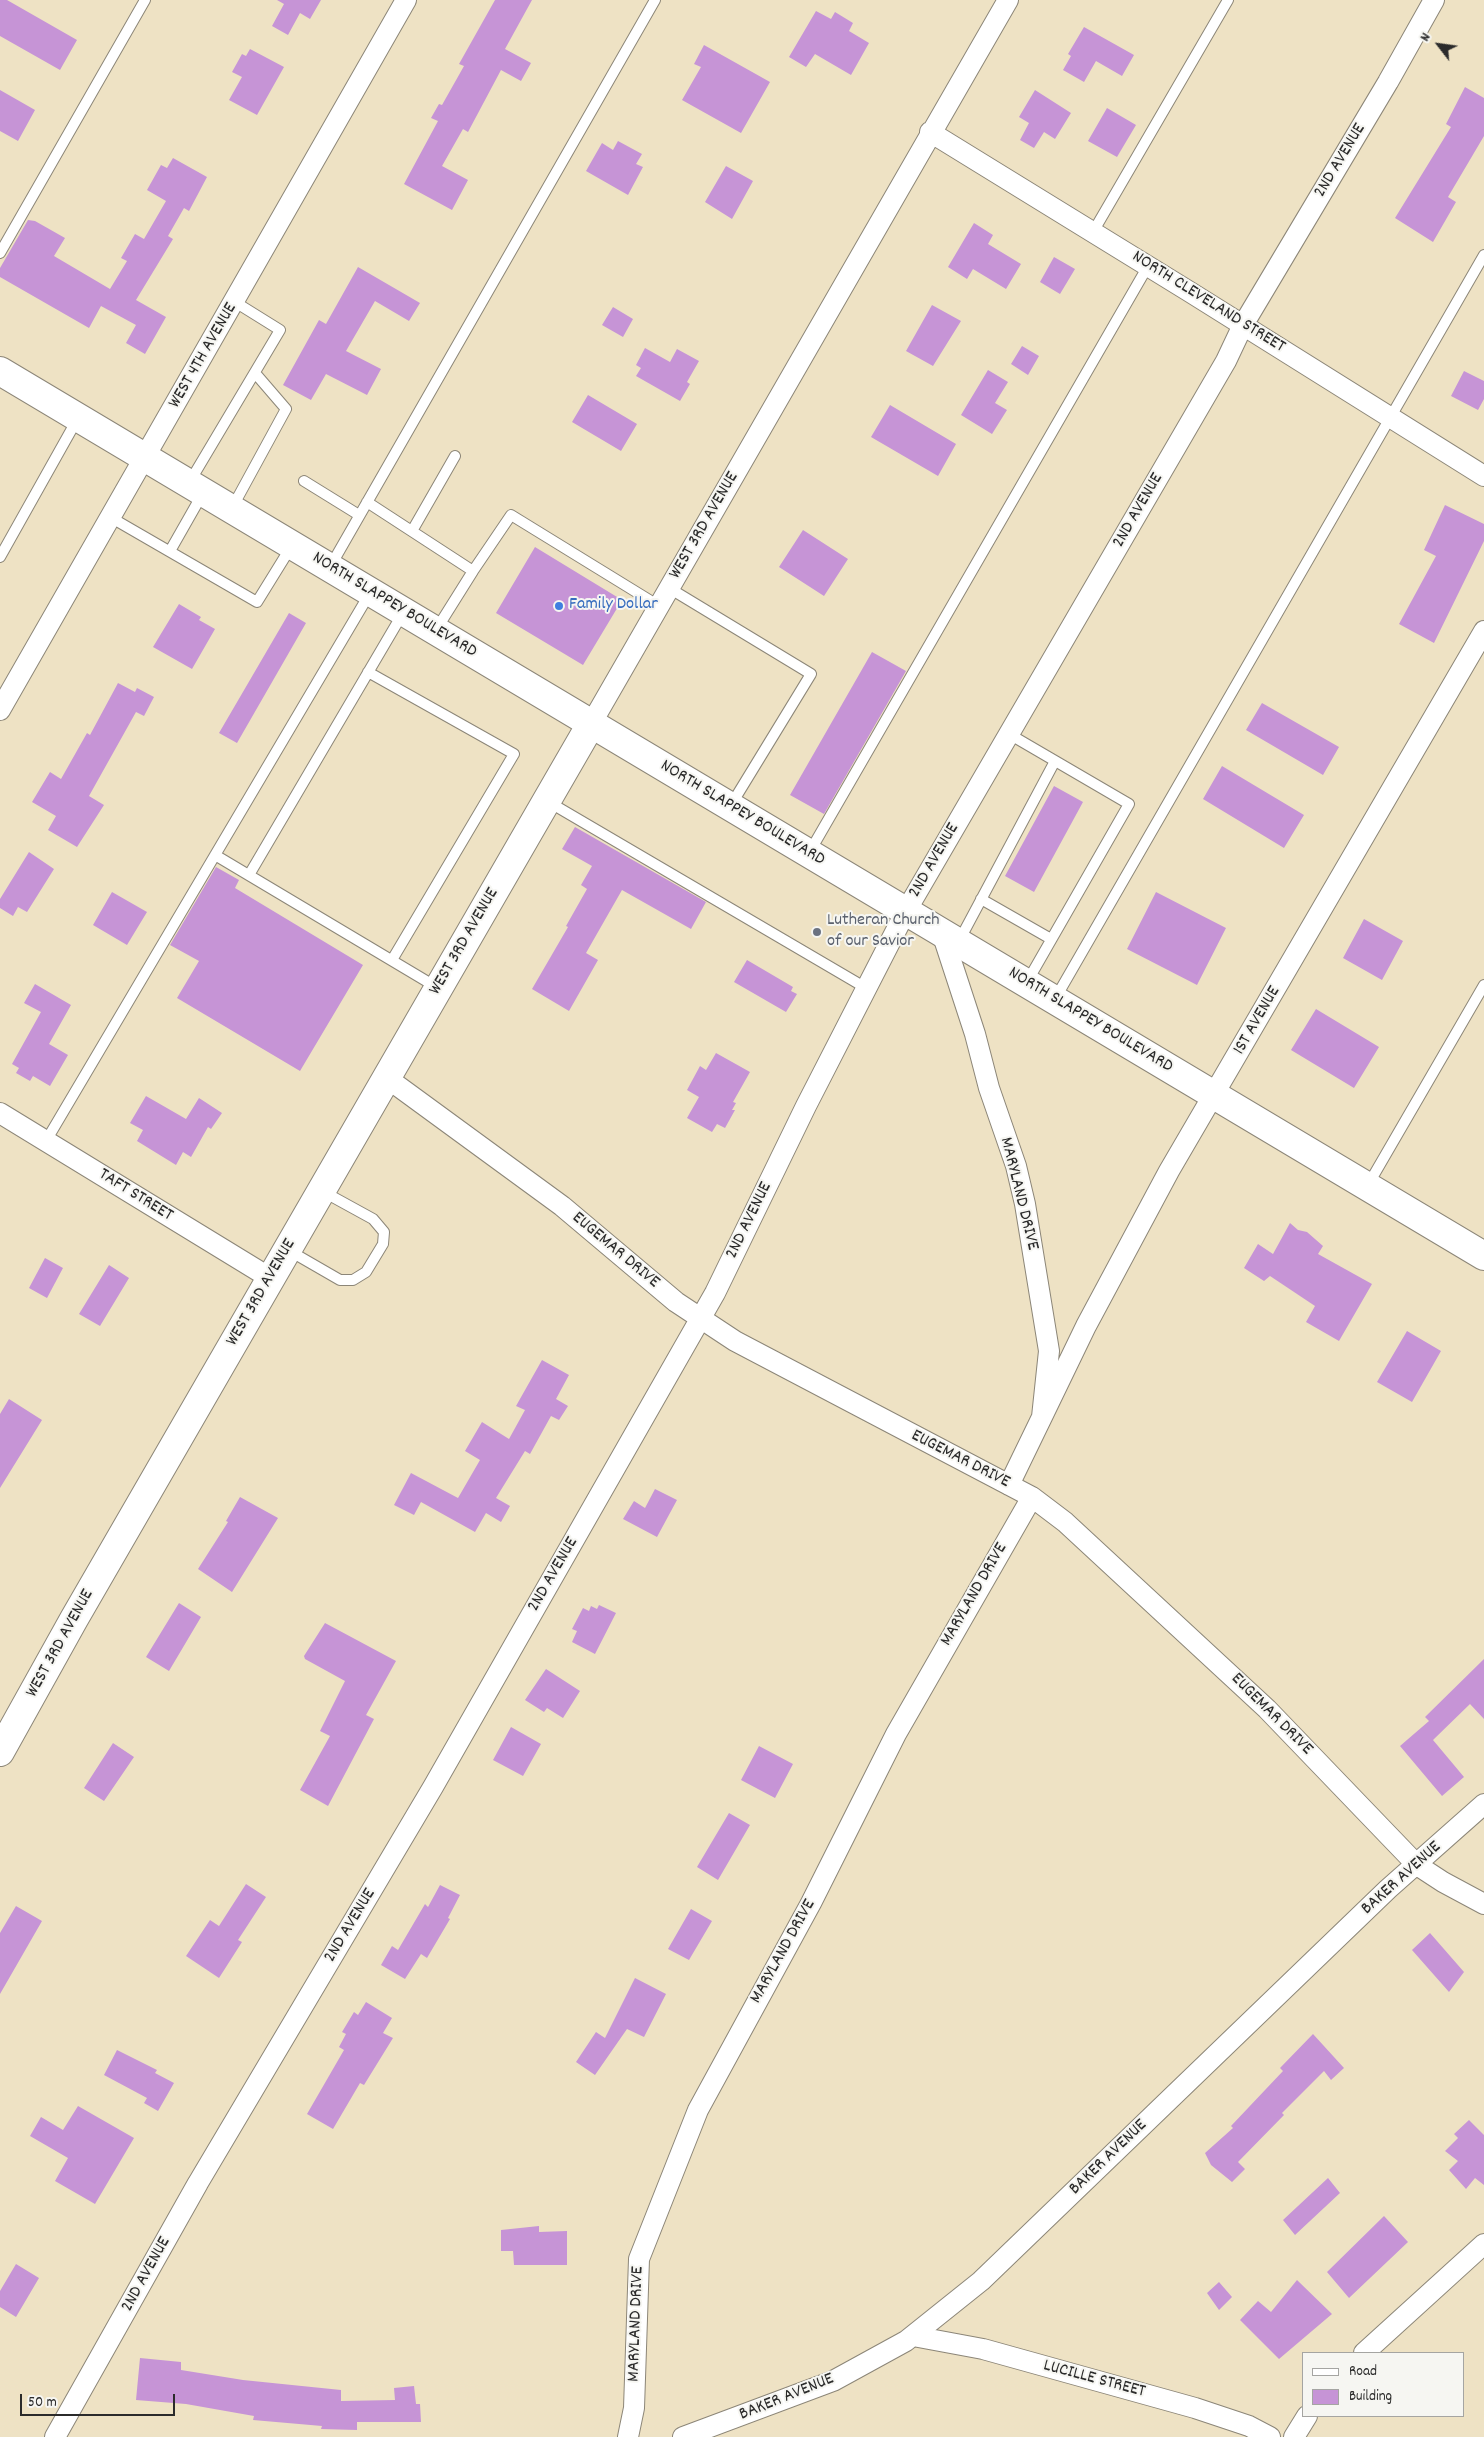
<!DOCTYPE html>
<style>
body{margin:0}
#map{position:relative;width:1484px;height:2437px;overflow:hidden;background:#eee2c4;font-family:Dekko,sans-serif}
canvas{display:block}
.legend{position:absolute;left:1302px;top:2352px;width:162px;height:65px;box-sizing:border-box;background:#f6f6f2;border:1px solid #a5a5a2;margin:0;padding:6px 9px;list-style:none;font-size:15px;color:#2b2b2b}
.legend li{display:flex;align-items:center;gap:10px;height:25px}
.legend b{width:25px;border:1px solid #a5a5a2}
.north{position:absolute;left:1414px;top:20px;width:50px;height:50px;-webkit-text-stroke:4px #f6f6f2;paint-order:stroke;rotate:300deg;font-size:14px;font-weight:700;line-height:20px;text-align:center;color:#2b2b2b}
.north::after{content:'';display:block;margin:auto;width:18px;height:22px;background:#2b2b2b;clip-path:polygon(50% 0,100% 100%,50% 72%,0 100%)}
.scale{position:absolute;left:20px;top:2394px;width:155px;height:22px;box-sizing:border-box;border:2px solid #2b2b2b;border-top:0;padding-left:6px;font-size:15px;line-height:18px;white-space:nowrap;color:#2b2b2b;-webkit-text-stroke:4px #f6f6f2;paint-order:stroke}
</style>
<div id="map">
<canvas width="1484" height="2437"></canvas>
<ul class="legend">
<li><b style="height:6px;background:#fff"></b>Road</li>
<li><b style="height:14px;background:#c694d6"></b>Building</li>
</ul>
<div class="north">N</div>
<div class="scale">50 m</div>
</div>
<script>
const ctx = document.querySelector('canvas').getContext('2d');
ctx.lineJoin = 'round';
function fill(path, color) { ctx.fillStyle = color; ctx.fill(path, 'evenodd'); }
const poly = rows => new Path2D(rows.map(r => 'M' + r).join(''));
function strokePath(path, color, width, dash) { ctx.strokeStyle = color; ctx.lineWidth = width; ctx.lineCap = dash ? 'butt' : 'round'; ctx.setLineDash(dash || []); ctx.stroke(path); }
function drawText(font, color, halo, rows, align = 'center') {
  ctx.font = font + ' Dekko,sans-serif'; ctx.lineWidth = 4; ctx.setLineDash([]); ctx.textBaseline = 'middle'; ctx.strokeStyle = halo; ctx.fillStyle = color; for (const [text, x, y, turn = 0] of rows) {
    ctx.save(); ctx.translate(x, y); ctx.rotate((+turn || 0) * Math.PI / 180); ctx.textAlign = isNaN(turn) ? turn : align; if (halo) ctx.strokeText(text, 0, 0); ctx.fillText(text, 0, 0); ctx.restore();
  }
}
const building = poly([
 [0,0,7,0,77,40,60,70,0,36],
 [277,0,321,0,310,19,300,13,288,35,272,26,284,4],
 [495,0,532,0,505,49,531,63,521,81,501,70,468,132,463,129,442,166,468,180,452,210,404,184,438,121,431,118,439,104,442,105,464,66,459,64],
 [816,11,831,19,835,12,853,23,849,31,869,43,851,75,815,54,806,67,789,57],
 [1084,27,1134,55,1122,76,1096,61,1084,82,1063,70,1071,56,1068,54],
 [704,45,770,82,741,133,682,100,701,67,694,64],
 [250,49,284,67,257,115,229,100,242,77,232,72,242,54,246,56],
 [1465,87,1484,98,1484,136,1448,197,1456,202,1433,242,1395,218,1451,127,1446,124],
 [0,90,35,110,18,141,0,131],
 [1035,90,1071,113,1055,139,1044,132,1034,148,1020,140,1029,123,1019,117],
 [1107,108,1136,125,1117,157,1088,141],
 [618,141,642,154,636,164,643,167,628,195,586,171,602,143,613,150],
 [173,158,207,177,189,211,184,208,168,236,173,239,136,300,166,317,145,354,126,343,136,325,101,306,89,328,0,277,0,268,28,220,35,221,65,238,54,256,110,289,127,261,121,258,135,234,144,239,166,201,147,190,161,165,167,168],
 [726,166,753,181,732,219,705,202],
 [974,223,993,235,988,244,1021,264,1006,289,973,269,967,279,948,267],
 [1054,257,1075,269,1060,294,1040,282],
 [358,267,420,303,409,321,375,301,346,351,381,369,367,395,326,374,311,400,283,385,319,320,326,324],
 [932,305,961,321,933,366,906,351],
 [613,307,633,319,623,337,602,325],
 [1022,346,1039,356,1028,375,1011,364],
 [645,348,670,362,677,349,699,361,687,382,690,384,680,401,636,376,641,368,636,365],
 [988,370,1008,382,995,403,1007,410,992,434,961,415],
 [1464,371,1484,381,1484,399,1478,410,1451,396],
 [588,395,637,424,621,451,572,422],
 [890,405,956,444,938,476,871,437],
 [1445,505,1484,524,1484,541,1434,643,1399,624,1436,556,1424,550],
 [803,530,848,559,824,596,779,567],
 [535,547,622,600,583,665,496,613],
 [179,604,201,617,199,620,215,629,192,669,153,647],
 [289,613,306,623,237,743,219,733],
 [872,652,906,671,824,814,790,795],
 [118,683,135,692,137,688,154,697,144,716,136,712,89,796,104,805,77,847,48,830,56,816,32,802,50,772,61,779,87,733,90,735],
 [1262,703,1339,747,1323,775,1246,730],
 [1222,766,1304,815,1284,848,1203,799],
 [1054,786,1083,802,1034,892,1005,876],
 [575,827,706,902,691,929,622,890,586,953,598,960,569,1011,532,989,568,927,566,926,587,889,581,885,592,866,562,849],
 [29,852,54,869,27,912,18,907,13,916,0,908,0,899],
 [216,867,239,880,235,888,363,965,300,1071,177,998,199,961,170,945],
 [112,892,147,912,127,945,93,925],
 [1156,892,1226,928,1197,985,1127,949],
 [1364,919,1403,941,1382,980,1343,958],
 [747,960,793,987,791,991,797,994,786,1012,734,982],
 [35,984,71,1005,49,1044,68,1055,50,1086,33,1076,30,1081,16,1073,19,1068,12,1064,41,1012,24,1003],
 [1316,1009,1379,1047,1354,1088,1291,1050],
 [716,1053,750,1072,733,1102,736,1103,732,1110,735,1110,725,1128,717,1124,712,1132,687,1118,699,1097,687,1090,700,1066,706,1070],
 [146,1096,186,1119,199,1098,222,1113,211,1129,208,1127,191,1157,183,1152,176,1165,137,1141,143,1130,130,1123],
 [1290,1223,1298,1230,1307,1232,1323,1246,1318,1254,1372,1284,1339,1341,1306,1322,1315,1306,1270,1276,1264,1281,1244,1268,1258,1244,1273,1254],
 [45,1258,63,1268,47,1298,29,1288],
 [109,1265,129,1278,100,1326,79,1314],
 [1407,1331,1441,1351,1412,1402,1377,1382],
 [542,1360,569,1375,556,1399,568,1406,559,1420,551,1416,530,1454,525,1451,496,1498,510,1506,501,1522,486,1513,475,1532,421,1502,414,1515,394,1505,411,1473,458,1498,480,1460,465,1451,482,1422,509,1439,525,1410,516,1406],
 [9,1399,42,1420,0,1488,0,1414],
 [655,1489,677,1500,657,1537,623,1519,634,1501,645,1508],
 [240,1497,278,1518,232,1592,198,1569,228,1522,226,1521],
 [179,1603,201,1617,169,1671,146,1657],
 [599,1605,616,1613,595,1654,572,1642,577,1631,572,1629,583,1608,589,1611,591,1606,597,1609],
 [325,1623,396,1661,366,1715,374,1719,328,1806,300,1790,330,1736,320,1731,345,1681,305,1659,304,1656],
 [1484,1659,1484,1719,1470,1704,1433,1740,1464,1777,1442,1796,1400,1746,1429,1721,1425,1717],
 [546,1669,580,1691,563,1718,547,1708,544,1712,525,1700],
 [511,1727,541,1744,523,1776,493,1760],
 [113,1743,134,1757,104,1801,84,1788],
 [759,1746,793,1764,775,1798,741,1780],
 [729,1813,750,1825,718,1880,697,1867],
 [246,1884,266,1897,238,1940,242,1942,219,1978,186,1956,210,1920,219,1926],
 [440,1885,460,1895,448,1918,450,1919,427,1958,421,1954,405,1979,381,1965,392,1946,398,1950,425,1904,428,1907],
 [16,1906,42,1921,0,1994,0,1933],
 [691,1909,712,1921,689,1960,668,1949],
 [1430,1933,1464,1972,1449,1992,1412,1950],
 [635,1978,666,1994,644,2037,627,2029,595,2075,576,2062,596,2032,605,2038],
 [366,2002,392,2018,383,2033,393,2038,364,2085,360,2083,333,2129,307,2114,344,2050,339,2047,346,2034,342,2032,354,2012,358,2015],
 [1313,2034,1344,2068,1331,2080,1324,2071,1282,2113,1284,2115,1238,2162,1245,2169,1232,2182,1211,2165,1205,2153,1233,2128,1231,2126,1283,2071,1280,2068],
 [117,2050,157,2070,155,2073,174,2083,158,2111,144,2103,147,2098,104,2075],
 [78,2106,134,2138,95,2204,55,2181,68,2158,30,2136,41,2117,63,2130],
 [1469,2120,1484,2135,1484,2185,1475,2178,1466,2189,1449,2170,1458,2161,1445,2151,1458,2138,1454,2134],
 [1328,2178,1340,2193,1295,2235,1283,2220],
 [1384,2216,1408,2242,1349,2298,1327,2272],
 [539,2226,539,2232,567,2231,567,2265,514,2265,513,2251,501,2251,501,2230],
 [16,2264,39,2278,16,2317,0,2307,0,2291],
 [1297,2280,1332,2314,1279,2359,1240,2320,1258,2301,1271,2312],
 [1219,2282,1232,2297,1219,2310,1207,2293],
 [140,2358,181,2362,181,2370,243,2380,341,2390,341,2401,395,2400,394,2388,414,2386,416,2404,420,2404,421,2422,357,2422,357,2430,321,2429,322,2426,253,2420,254,2416,186,2404,136,2400]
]);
const lane = poly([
 [1093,232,1228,0],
 [0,253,145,0],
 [304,481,359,515],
 [189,483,280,330,235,302],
 [367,502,473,571,436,630],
 [232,508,286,409,255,373],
 [110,517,257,602,291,547],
 [412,531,455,456],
 [170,551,203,493],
 [0,557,78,418],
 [330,567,655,0],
 [473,571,511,515,659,606],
 [669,588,811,674,731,805],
 [368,672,514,754,392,960],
 [1009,734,1129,804,1027,982],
 [547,801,866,988],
 [809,853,1148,266],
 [215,855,438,988],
 [249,875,403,613],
 [981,899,1051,939],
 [959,941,1055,761],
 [1055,999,1484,255],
 [46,1141,370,593],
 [1368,1185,1484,985],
 [288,1250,340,1280,353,1280,366,1272,383,1244,384,1232,373,1219,322,1191]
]);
const street = poly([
 [930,132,1190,292,1484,476],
 [0,710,406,0],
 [591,724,1008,0],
 [942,933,975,1034,989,1088,1016,1166,1025,1204,1049,1351,1042,1417,1009,1485],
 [387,1078,562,1206,676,1302,735,1341,1032,1497,1065,1522,1267,1709,1417,1865,1443,1882,1484,1904],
 [0,1113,270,1278],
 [1042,1417,1086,1326,1169,1171,1484,631],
 [913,2336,983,2349,1195,2408,1249,2426,1270,2437],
 [1364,2353,1484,2244],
 [55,2437,198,2183,433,1787,715,1293,806,1106,906,911,1226,361,1243,325,1388,82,1434,0],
 [628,2437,634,2408,639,2259,698,2110,811,1903,896,1734,1032,1497],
 [683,2437,833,2381,906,2341,981,2281,1388,1889,1484,1804],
 [1294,2437,1307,2416]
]);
const secondary = poly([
 [0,1752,74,1619,591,724]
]);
const primary = poly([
 [0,371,1484,1256]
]);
const markers = [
 [559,606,5,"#3f7fe0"],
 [817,932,5,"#6b7280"]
];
const streetNames = [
 ["2ND AVENUE",1341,161,-59],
 ["NORTH CLEVELAND STREET",1208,303,32],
 ["WEST 4TH AVENUE",204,356,-60],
 ["2ND AVENUE",1139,511,-60],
 ["WEST 3RD AVENUE",705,526,-60],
 ["NORTH SLAPPEY BOULEVARD",394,606,31],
 ["NORTH SLAPPEY BOULEVARD",742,814,31],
 ["2ND AVENUE",935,861,-60],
 ["WEST 3RD AVENUE",465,942,-60],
 ["NORTH SLAPPEY BOULEVARD",1090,1021,31],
 ["1ST AVENUE",1258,1021,-60],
 ["MARYLAND DRIVE",1018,1194,76],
 ["TAFT STREET",135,1196,32],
 ["2ND AVENUE",750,1221,-64],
 ["EUGEMAR DRIVE",615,1251,40],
 ["WEST 3RD AVENUE",262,1293,-60],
 ["EUGEMAR DRIVE",960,1460,27],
 ["2ND AVENUE",554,1575,-60],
 ["MARYLAND DRIVE",975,1595,-60],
 ["WEST 3RD AVENUE",61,1644,-61],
 ["EUGEMAR DRIVE",1271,1715,45],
 ["BAKER AVENUE",1402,1879,-42],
 ["2ND AVENUE",351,1926,-59],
 ["MARYLAND DRIVE",784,1952,-61],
 ["BAKER AVENUE",1109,2158,-44],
 ["2ND AVENUE",147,2275,-61],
 ["MARYLAND DRIVE",637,2324,-88],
 ["LUCILLE STREET",1094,2380,15],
 ["BAKER AVENUE",787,2398,-22]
];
const shopNames = [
 ["Family Dollar",569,606]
];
const worshipNames = [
 ["Lutheran Church",827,922],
 ["of our Savior",827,943]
];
fill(building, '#c694d6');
strokePath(lane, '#8c8678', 12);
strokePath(street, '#8c8678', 22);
strokePath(secondary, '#8c8678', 30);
strokePath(primary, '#8c8678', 30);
strokePath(lane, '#fff', 10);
strokePath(street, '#fff', 20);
strokePath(secondary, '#fff', 28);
strokePath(primary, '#fff', 28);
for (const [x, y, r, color] of markers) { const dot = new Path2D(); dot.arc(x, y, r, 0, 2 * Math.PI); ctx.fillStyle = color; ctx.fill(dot); strokePath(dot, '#f6f6f2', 2); }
drawText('18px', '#2b2b2b', '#f6f6f2', streetNames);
drawText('18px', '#366cbe', '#f6f6f2', shopNames, 'left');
drawText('18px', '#5b616d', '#f6f6f2', worshipNames, 'left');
</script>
